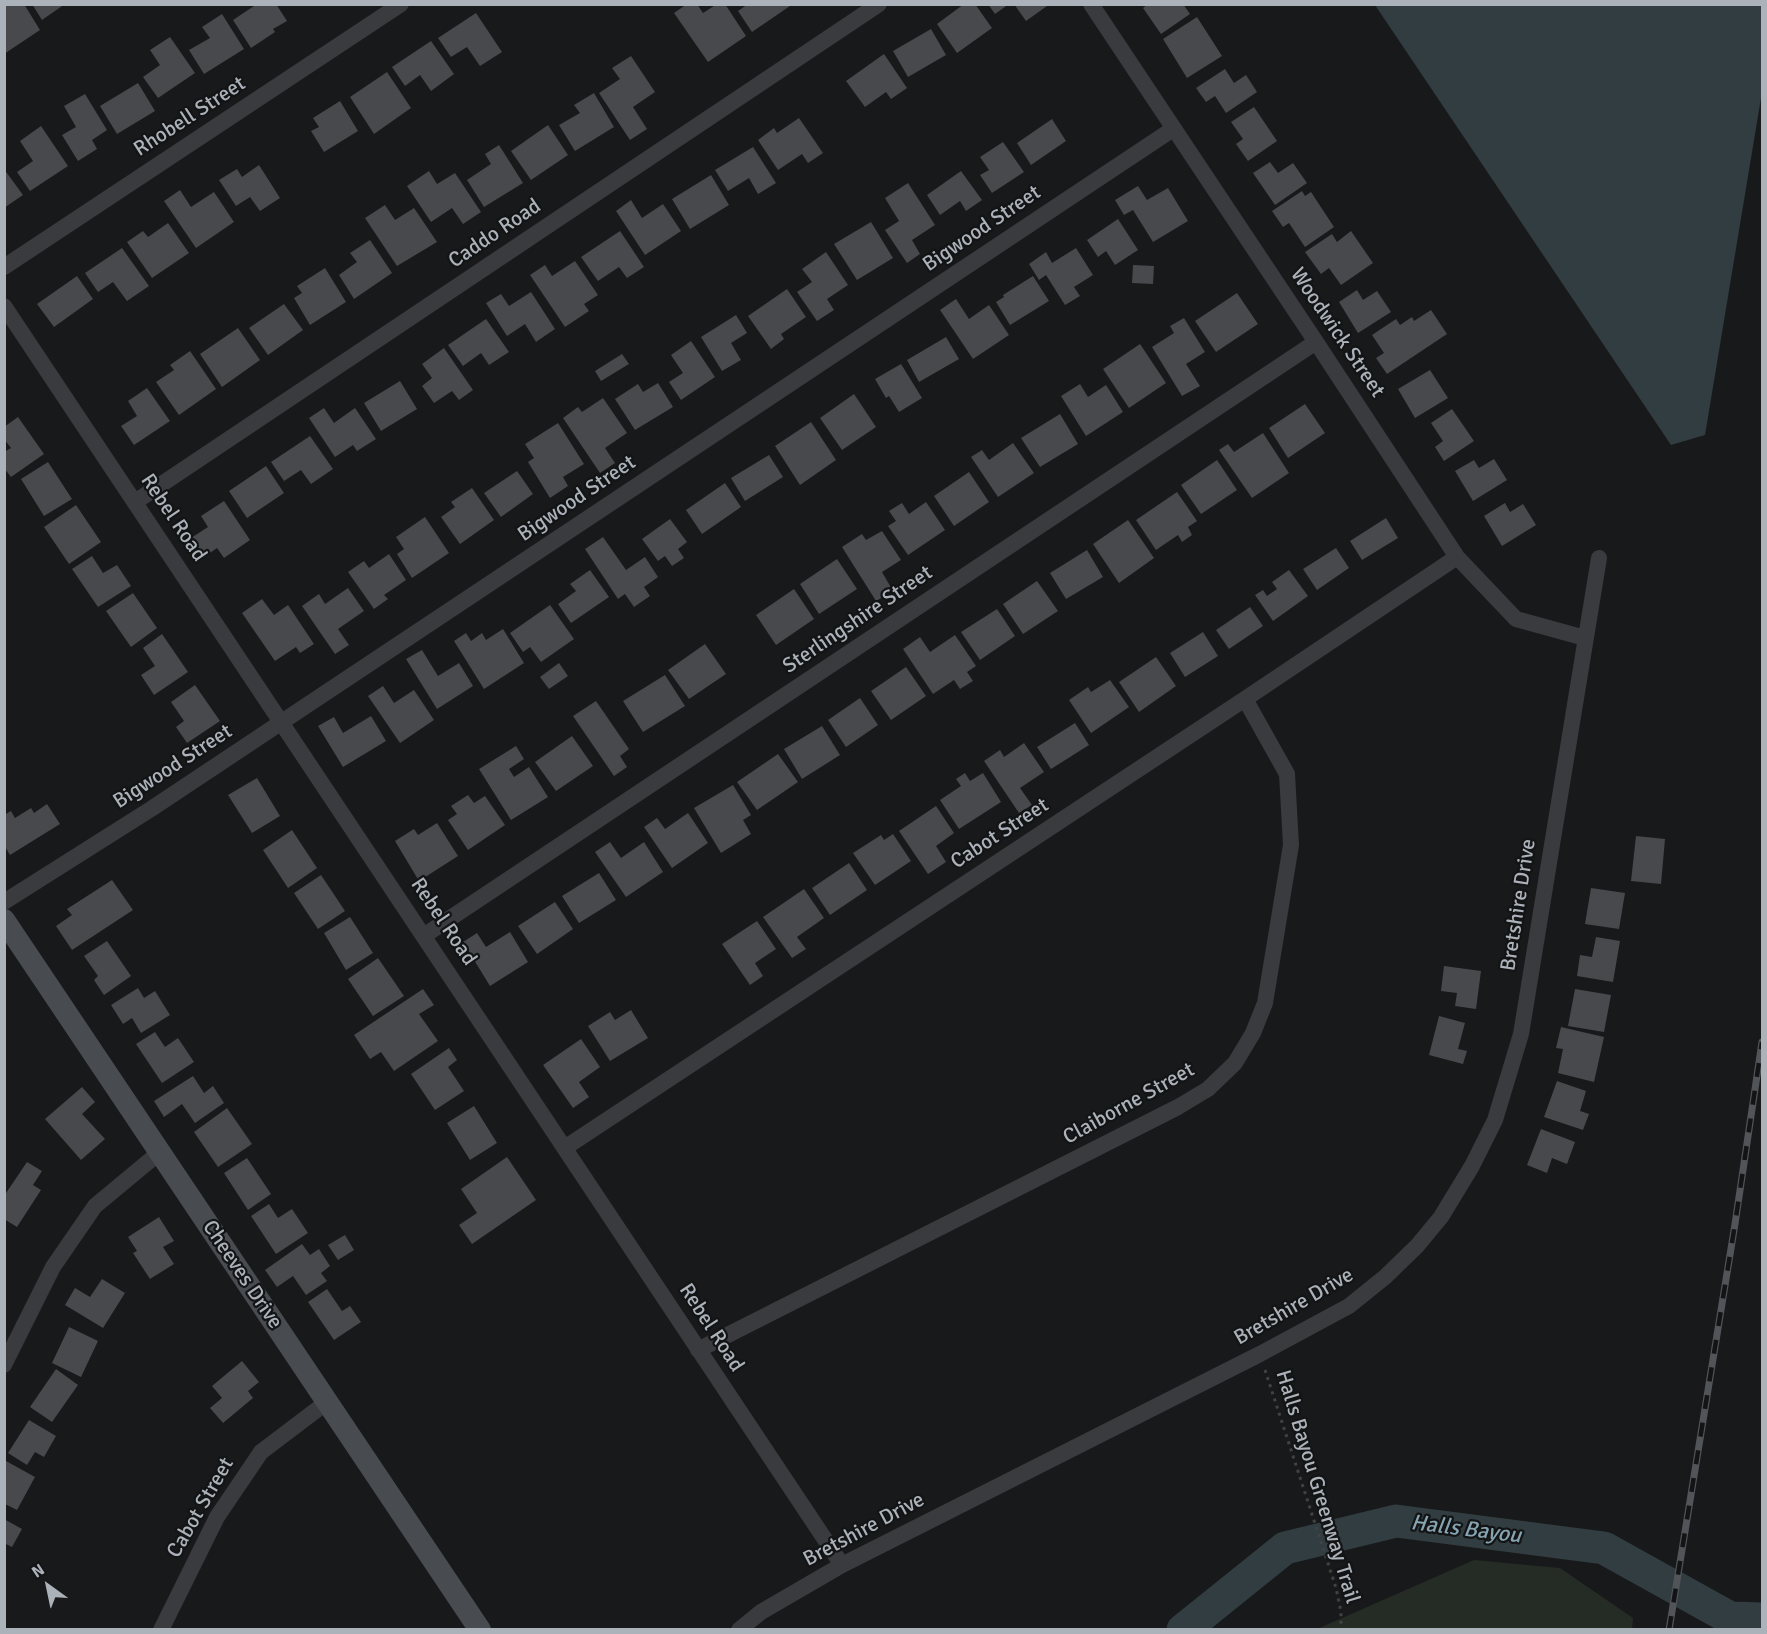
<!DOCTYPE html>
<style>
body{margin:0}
#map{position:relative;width:1767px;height:1634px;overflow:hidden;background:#18191a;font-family:Signika,sans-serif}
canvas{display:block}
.frame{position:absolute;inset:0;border:6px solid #acb2b9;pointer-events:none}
.north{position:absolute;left:18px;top:1556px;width:60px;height:60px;-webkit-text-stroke:4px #131415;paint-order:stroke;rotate:327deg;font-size:16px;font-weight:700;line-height:24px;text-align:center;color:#acb2b9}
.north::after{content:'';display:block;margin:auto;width:21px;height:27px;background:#acb2b9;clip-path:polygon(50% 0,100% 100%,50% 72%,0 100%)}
</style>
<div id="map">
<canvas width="1767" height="1634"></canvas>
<div class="frame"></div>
<div class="north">N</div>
</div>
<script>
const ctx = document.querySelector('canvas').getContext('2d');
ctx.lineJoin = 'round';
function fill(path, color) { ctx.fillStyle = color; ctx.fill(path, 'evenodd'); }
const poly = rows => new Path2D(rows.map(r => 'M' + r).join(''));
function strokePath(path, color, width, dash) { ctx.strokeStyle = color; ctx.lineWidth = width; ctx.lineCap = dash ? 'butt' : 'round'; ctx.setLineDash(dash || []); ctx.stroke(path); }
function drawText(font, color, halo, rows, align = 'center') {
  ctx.font = font + ' Signika,sans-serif'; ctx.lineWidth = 4.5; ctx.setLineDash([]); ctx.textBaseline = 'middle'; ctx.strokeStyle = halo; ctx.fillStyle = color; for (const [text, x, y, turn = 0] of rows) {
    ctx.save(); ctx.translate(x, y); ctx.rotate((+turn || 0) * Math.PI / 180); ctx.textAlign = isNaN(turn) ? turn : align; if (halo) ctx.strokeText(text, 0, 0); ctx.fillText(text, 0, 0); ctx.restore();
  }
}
const green = poly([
 [1474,1560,1560,1568,1633,1618,1632,1629,1317,1629]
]);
const water = poly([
 [1375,5,1762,5,1762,92,1705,435,1671,445]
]);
const river = poly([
 [1183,1630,1285,1548,1396,1521,1604,1548,1730,1618,1762,1619]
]);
const building = poly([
 [4,4,24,4,40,30,4,54],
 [32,4,65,4,42,20],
 [257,4,276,4,287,21,273,29,275,32,251,48,233,20],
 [687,4,697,4,703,13,717,4,725,4,746,36,708,62,674,13],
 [748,4,789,4,790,6,752,32,738,11],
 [964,4,975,4,992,28,957,53,937,24],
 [988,4,1009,4,995,14],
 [1014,4,1046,4,1047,6,1026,21],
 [1148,4,1183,4,1190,14,1161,34,1143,8],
 [476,13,502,52,480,66,467,47,451,57,438,38],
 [222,14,244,49,204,74,189,50,210,38,202,27],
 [1197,17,1222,56,1187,78,1163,39],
 [931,29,946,55,908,77,893,51],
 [170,37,195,73,158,98,143,77,160,65,150,50],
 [431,41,454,74,431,91,420,75,405,86,392,67],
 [884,54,907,88,891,99,886,92,865,107,846,81],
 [631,56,655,92,633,107,647,129,630,140,599,93,620,79,612,68],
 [1225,69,1234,83,1246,75,1257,92,1226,113,1215,96,1206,102,1196,88],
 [387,72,411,108,374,134,350,97],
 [138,83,155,111,117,134,100,106],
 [594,93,614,127,575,151,559,125,580,113,574,105],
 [85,94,107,130,92,140,97,149,78,161,62,135,76,127,64,106],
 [340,101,358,131,324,152,311,131,319,127,313,118],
 [1254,107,1277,141,1248,161,1236,144,1243,139,1231,122],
 [799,118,823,153,808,163,802,154,778,170,758,140,774,128,777,133],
 [1052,119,1066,141,1031,165,1017,143],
 [548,125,568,155,531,180,511,151],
 [41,126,68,166,30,191,17,172,33,161,20,141],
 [1003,142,1024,172,992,193,980,175,989,170,980,157],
 [499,145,523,183,484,207,467,180,491,164,485,154],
 [753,147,776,183,758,194,749,178,728,191,715,170],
 [1270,162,1278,173,1293,163,1307,183,1275,205,1253,173],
 [259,165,280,198,260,211,250,197,236,206,219,180,237,169,242,177],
 [4,169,23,195,4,208],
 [429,171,437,184,455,173,481,212,463,224,452,208,431,222,407,186],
 [961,171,982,200,966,211,960,201,940,215,927,195],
 [711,175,729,205,690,229,672,199],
 [908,183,935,225,912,240,920,254,907,263,885,230,899,221,885,198],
 [1138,186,1147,200,1168,188,1188,221,1153,242,1133,210,1124,215,1115,200],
 [180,190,191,207,214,192,234,222,196,248,164,201],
 [1302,191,1305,196,1311,192,1334,227,1305,247,1289,223,1283,227,1272,211],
 [631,200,642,218,663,204,681,231,645,255,616,211],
 [385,205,395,220,414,208,437,242,397,266,365,218],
 [1118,219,1138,250,1115,265,1106,251,1098,257,1087,240],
 [871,222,893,258,857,280,834,244],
 [168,223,189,253,152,278,127,242,143,231,148,237],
 [620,231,644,267,627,278,619,267,598,281,581,257],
 [1351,231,1373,263,1341,285,1329,268,1321,274,1305,252,1332,234,1337,242],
 [370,240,392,273,354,299,339,275,357,262,350,253],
 [122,248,149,286,127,301,113,282,98,292,85,273],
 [1076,248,1093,275,1074,287,1080,296,1065,305,1046,275,1039,280,1029,264,1046,252,1052,263],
 [826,252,848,285,827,299,834,310,817,321,797,292,812,282,802,269],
 [575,261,598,295,584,304,589,311,565,327,530,275,545,265,552,276],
 [1133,265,1154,266,1153,284,1132,283],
 [325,268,346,302,310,325,294,298,302,293,297,286],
 [77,276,93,299,54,327,37,304],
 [1033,276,1049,301,1010,325,996,302,1004,297,1003,295],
 [787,289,806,317,781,334,784,339,771,349,748,316],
 [1357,290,1363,300,1377,291,1391,312,1358,333,1339,302],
 [531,292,555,329,536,342,525,324,507,336,486,303,501,294,509,306],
 [1237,293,1258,324,1216,352,1195,321],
 [956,299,969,319,989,305,1009,335,973,359,940,310],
 [284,304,303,330,268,355,249,328],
 [1431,310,1447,334,1387,374,1376,358,1384,353,1372,335,1396,319,1400,325,1412,317,1414,321],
 [736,315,747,333,731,343,741,360,722,371,701,337],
 [1184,318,1205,352,1186,364,1200,386,1182,396,1152,347,1174,333,1170,326],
 [486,319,509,352,489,365,481,353,463,366,448,345],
 [238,328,260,360,222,387,200,354],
 [946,337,959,359,919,382,907,360],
 [691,341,715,377,681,400,669,382,683,373,671,355],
 [1140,344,1166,383,1129,408,1103,369],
 [444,348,473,390,459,400,452,391,434,403,422,386,432,378,422,364],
 [190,351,216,389,179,415,156,382,174,370,170,365],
 [622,354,629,364,601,381,595,371],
 [901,364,922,398,899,412,889,396,886,398,875,379],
 [1430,370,1448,398,1415,418,1398,389],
 [400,381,417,409,381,431,364,403],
 [658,383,673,407,635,430,615,399,638,384,643,392],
 [1080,384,1088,397,1106,385,1123,412,1086,436,1061,396],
 [147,388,170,421,134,445,121,426,137,416,128,401],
 [854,394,876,427,842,450,820,418],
 [603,398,627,433,605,448,615,463,600,473,563,418,578,407,582,412],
 [1305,404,1325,433,1288,458,1269,428],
 [324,408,334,423,355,408,376,439,357,451,353,445,335,457,309,418],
 [1452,409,1474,441,1444,461,1435,447,1443,441,1431,423],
 [1060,414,1078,444,1040,467,1021,438],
 [18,417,44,454,11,477,4,468,4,452,11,448,4,439,4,427],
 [811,422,836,460,800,485,775,446],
 [558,423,584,464,563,477,568,486,550,498,528,462,534,458,525,444],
 [1263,433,1289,473,1252,498,1219,450,1228,444,1234,452],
 [310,436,333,469,311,484,301,470,284,481,271,462],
 [1013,443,1034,473,998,497,971,457,982,450,989,460],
 [769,455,783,477,745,501,731,478],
 [1494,459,1507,480,1473,501,1455,471,1474,460,1479,468],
 [1217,460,1237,490,1201,514,1181,485],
 [48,462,72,499,44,516,21,479],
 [266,466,284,493,247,518,229,491],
 [517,471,533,494,501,517,484,493],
 [969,472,989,502,954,526,934,496],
 [725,483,741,507,702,534,686,510],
 [472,488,494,520,460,544,441,517,455,507,451,502],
 [1177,492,1197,521,1188,527,1192,535,1182,542,1178,535,1156,550,1136,520],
 [224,501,250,540,224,558,217,548,204,557,191,538,208,527,201,516],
 [926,502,945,530,908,555,888,526,896,521,889,511,902,503,909,514],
 [1505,503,1510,512,1523,504,1536,525,1502,546,1484,516],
 [76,505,101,542,69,564,44,527],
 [425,517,449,553,412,578,397,554,404,549,396,537],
 [1386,518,1398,538,1362,560,1350,541],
 [670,519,687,542,678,549,684,558,672,566,665,556,658,561,642,539],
 [1128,520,1154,558,1119,583,1093,544],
 [882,531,901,560,882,572,893,591,876,601,842,547,862,534,866,540],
 [603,537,626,570,645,557,658,577,644,587,650,596,634,607,625,594,618,599,585,549],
 [1336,548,1349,568,1317,590,1303,569],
 [1087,550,1103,577,1066,599,1050,573],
 [389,554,406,580,384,595,388,599,374,609,348,572,364,561,369,568],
 [92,556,103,573,117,565,131,586,98,607,72,569],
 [837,559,857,589,819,614,800,584],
 [590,570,609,597,571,623,558,604,576,591,570,584],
 [1289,570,1308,596,1273,621,1255,595,1263,590,1267,596,1277,589,1272,582],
 [1037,581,1058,611,1023,634,1003,604],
 [348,588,364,611,338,629,349,645,335,654,302,606,319,594,325,604],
 [794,589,814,619,776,645,756,615],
 [133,593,157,628,131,647,106,611],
 [262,599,274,615,288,605,314,644,300,653,296,647,275,661,242,613],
 [550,605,574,639,541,662,530,647,523,652,510,633],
 [1250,607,1263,626,1229,649,1216,630],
 [997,609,1015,636,980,660,961,632],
 [503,629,524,663,484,689,454,641,466,633,471,641,482,633,486,640],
 [1203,632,1218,656,1185,677,1170,653],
 [162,634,188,672,154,695,141,675,155,666,143,648],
 [955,635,976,666,967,672,973,681,960,689,954,680,933,694,903,649,920,637,930,652],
 [705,644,726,674,689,699,668,670],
 [422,650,438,676,459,663,473,686,437,709,406,659],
 [1156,657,1176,686,1139,712,1119,682],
 [559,663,568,676,549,689,540,677],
 [906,667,926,696,891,720,871,691],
 [665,675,685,706,643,732,623,701],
 [1110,680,1129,707,1091,733,1069,700,1088,687,1091,692],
 [195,685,220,721,187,743,176,727,184,721,171,702],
 [383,686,394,703,414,690,434,720,400,743,368,696],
 [860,698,878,725,846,747,828,720],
 [596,701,629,749,620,756,627,767,614,776,573,716],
 [371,716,386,741,343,767,318,726,334,717,343,733],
 [1075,723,1089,745,1051,769,1037,747],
 [822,726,840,755,802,779,784,749],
 [572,736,593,766,556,791,535,762],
 [1024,743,1044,772,1020,788,1032,805,1019,813,984,761,1000,750,1004,757],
 [516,746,524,759,509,769,514,777,529,767,548,797,511,820,479,769],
 [778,754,798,782,757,810,737,782],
 [965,773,970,781,983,773,1001,802,959,829,940,800,961,786,956,779],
 [257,778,280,816,252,833,228,795],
 [733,785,751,815,743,820,751,834,721,853,694,808],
 [468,795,474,803,485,796,505,825,468,850,448,820,457,814,451,806],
 [47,804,60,824,10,855,4,845,4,815,11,811,15,818,31,808,34,813],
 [936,806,954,833,936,846,946,862,928,874,899,831],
 [688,813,708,843,672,868,644,827,657,818,665,829],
 [437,823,458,856,419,881,395,841,414,829,418,835],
 [292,830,317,868,288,888,263,850],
 [893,834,911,861,875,885,853,853,881,835,884,840],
 [1636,836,1665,839,1661,884,1631,881],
 [610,842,621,858,644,842,663,872,626,897,595,852],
 [849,863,867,890,830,915,812,888],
 [599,873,616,900,579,923,562,896],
 [321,875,345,911,318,929,294,893],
 [112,880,133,910,72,950,56,926,72,915,67,909],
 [1591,888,1625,893,1619,929,1585,924],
 [804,889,824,918,797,937,806,949,792,958,763,917],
 [555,902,573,929,537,954,518,926],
 [350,917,373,953,346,970,324,933],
 [757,921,776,949,755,963,763,976,750,985,722,944],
 [510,932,528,962,490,986,463,942,477,933,486,947],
 [1596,937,1620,941,1613,982,1577,976,1580,955,1592,957],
 [107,941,131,976,104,995,94,980,98,976,84,956],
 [378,958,404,996,373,1016,348,979],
 [1444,966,1481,971,1476,1009,1455,1006,1457,993,1441,991],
 [138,988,144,998,155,991,170,1015,141,1033,132,1018,123,1024,111,1005],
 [423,989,434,1005,419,1014,438,1041,394,1071,381,1052,370,1059,354,1035],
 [1575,989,1611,995,1604,1032,1568,1026],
 [631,1010,648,1038,610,1061,588,1026,610,1012,615,1020],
 [1439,1016,1465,1023,1458,1049,1467,1051,1463,1064,1429,1055],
 [1561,1027,1604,1037,1594,1082,1558,1073,1563,1049,1556,1048],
 [155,1032,165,1047,178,1038,194,1062,162,1083,136,1044],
 [581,1039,600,1067,579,1082,589,1097,573,1108,543,1065],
 [449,1048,457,1060,448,1067,464,1091,435,1110,411,1074],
 [193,1076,204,1093,213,1086,224,1103,195,1123,182,1104,164,1117,154,1101],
 [1557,1081,1586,1091,1580,1111,1589,1114,1583,1130,1544,1117],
 [82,1087,95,1102,82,1114,105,1139,81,1160,45,1119],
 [474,1106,497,1143,470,1160,447,1123],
 [227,1108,252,1144,218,1167,194,1132],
 [1541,1129,1575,1142,1567,1164,1552,1158,1547,1173,1527,1165],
 [507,1157,536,1200,472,1244,459,1225,477,1213,461,1189],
 [247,1158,271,1194,248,1210,224,1173],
 [27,1162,42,1171,33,1185,41,1190,17,1227,4,1219,4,1196],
 [269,1204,278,1218,292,1209,308,1233,276,1254,251,1216],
 [159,1217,174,1241,163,1247,174,1264,150,1279,133,1253,137,1251,128,1237],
 [345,1235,354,1250,338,1260,328,1245],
 [302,1244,310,1255,319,1249,330,1266,321,1273,327,1281,306,1295,293,1276,277,1287,265,1270],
 [102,1279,125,1293,103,1328,65,1305,75,1288,90,1297],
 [327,1289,342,1311,350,1306,361,1322,334,1340,308,1302],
 [69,1327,98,1341,81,1377,52,1363],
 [242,1361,259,1382,248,1391,253,1398,223,1423,210,1408,222,1398,212,1386],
 [56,1369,78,1385,52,1422,30,1407],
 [29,1420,56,1436,44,1457,35,1452,27,1465,8,1453],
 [6,1461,35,1477,17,1510,5,1504,5,1465],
 [4,1519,22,1529,12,1547,4,1543]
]);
const path = poly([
 [1265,1370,1336,1588,1341,1612,1341,1630]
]);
const street = poly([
 [1091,4,1316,342,1457,557,1516,619,1585,638],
 [4,267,401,4],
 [4,306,842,1565],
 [135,502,879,4],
 [4,902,151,809,1173,129],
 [425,935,1316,342],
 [566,1147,1245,699,1457,557],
 [698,1350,1178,1107,1208,1089,1235,1063,1253,1033,1265,1003,1291,845,1287,774,1245,699],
 [4,1365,53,1267,95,1206,160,1152],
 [161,1630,217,1517,261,1452,327,1402],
 [739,1630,761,1612,842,1565,1260,1354,1349,1306,1385,1277,1417,1246,1441,1217,1472,1166,1495,1120,1521,1034,1599,558]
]);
const secondary = poly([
 [4,920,480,1630]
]);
const rail = poly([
 [1669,1630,1735,1224,1762,1042]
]);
const streetNames = [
 ["Rhobell Street",190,117,-33],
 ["Bigwood Street",982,229,-34],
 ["Caddo Road",495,234,-34],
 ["Woodwick Street",1337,333,56],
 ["Bigwood Street",577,499,-34],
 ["Rebel Road",173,518,56],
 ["Sterlingshire Street",858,620,-34],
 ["Bigwood Street",173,767,-33],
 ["Cabot Street",1000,834,-33],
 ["Bretshire Drive",1519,905,-81],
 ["Rebel Road",443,922,56],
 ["Claiborne Street",1129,1104,-29],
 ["Cheeves Drive",242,1275,56],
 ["Bretshire Drive",1294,1307,-30],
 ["Rebel Road",711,1328,57],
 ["Halls Bayou Greenway Trail",1317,1487,73],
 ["Cabot Street",201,1508,-60],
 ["Bretshire Drive",864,1530,-28]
];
const waterNames = [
 ["Halls Bayou",1466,1530,7]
];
fill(green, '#252c25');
fill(water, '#323d42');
strokePath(river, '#323d42', 33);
fill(building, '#47494d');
strokePath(path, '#404246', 3, [3, 4.5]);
strokePath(street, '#3a3b3f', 16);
strokePath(secondary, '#484b4f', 22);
strokePath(rail, '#515458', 7);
strokePath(rail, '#131415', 4.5, [14]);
drawText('21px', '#acb2b9', '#131415', streetNames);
drawText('italic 22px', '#86a4b1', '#131415', waterNames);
</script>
